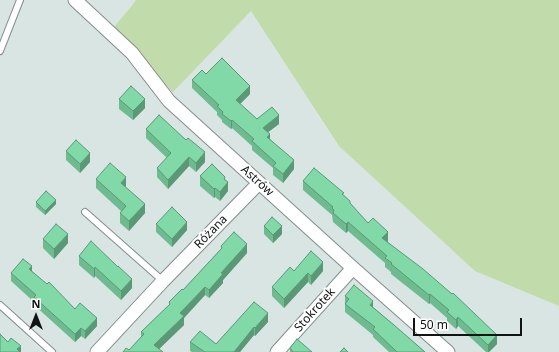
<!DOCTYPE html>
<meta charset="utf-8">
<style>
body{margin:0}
#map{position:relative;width:559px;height:352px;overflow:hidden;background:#d9e5e3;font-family:"Noto Sans",sans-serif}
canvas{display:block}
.north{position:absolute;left:16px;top:296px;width:40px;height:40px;-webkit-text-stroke:3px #fff;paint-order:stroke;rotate:0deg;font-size:11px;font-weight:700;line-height:16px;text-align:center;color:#101413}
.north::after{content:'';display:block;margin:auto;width:14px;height:18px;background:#101413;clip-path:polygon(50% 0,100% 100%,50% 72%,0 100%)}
.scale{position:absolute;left:413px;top:318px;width:109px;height:18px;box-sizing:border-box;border:2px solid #101413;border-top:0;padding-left:5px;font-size:12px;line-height:14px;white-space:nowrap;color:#101413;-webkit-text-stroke:3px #fff;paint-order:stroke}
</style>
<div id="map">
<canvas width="559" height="352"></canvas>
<div class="north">N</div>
<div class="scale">50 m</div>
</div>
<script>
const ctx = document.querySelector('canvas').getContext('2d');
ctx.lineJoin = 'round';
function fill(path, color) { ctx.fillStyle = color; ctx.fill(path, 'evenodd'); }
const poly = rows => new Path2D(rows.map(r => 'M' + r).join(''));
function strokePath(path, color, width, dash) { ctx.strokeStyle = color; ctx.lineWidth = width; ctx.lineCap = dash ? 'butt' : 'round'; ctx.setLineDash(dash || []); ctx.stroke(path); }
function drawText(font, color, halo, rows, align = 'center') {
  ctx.font = font + ' "Noto Sans",sans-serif'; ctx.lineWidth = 4; ctx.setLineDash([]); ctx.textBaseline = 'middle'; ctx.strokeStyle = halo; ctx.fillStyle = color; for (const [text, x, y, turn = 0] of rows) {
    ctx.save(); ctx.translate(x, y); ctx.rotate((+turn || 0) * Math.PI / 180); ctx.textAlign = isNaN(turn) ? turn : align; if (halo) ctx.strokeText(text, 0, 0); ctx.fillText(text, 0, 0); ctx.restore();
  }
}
const green = poly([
 [136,0,559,0,559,306,475,271,339,146,251,11,173,92,110,32,134,3]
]);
const lane = poly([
 [0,51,20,0],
 [85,212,163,281],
 [0,305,52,352]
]);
const street = poly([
 [75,0,132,53,169,101,353,268,448,352],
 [97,352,163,281,259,183],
 [277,352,353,268]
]);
const wall = poly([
 [206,74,250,94,240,104,257,119,279,124,268,132,270,139,294,169,283,183,273,175,273,168,252,150,252,146,232,128,231,129,222,122,222,120,217,115,217,112,192,88,192,80],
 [119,99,145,108,133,120,119,109],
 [146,129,205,162,196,172,189,166,168,189,157,177,157,168,167,158,146,138],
 [66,151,90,162,80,173,66,160],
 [200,176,225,180,228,191,220,201,215,197,214,198,200,186],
 [96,179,126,186,125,187,145,213,129,231,120,223,120,213,122,212,96,188],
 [303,181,344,195,350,204,368,223,388,241,387,241,497,344,489,352,486,352,458,326,456,329,447,321,447,318,430,303,429,304,391,274,391,272,385,267,385,263,348,231,346,233,333,222,332,215,303,190],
 [36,202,56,204,45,215,36,207],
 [156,224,187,230,172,247,156,232],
 [264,226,282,234,273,243,264,234],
 [43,239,68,243,54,259,43,248],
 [221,246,247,253,223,280,223,283,209,298,205,295,184,318,184,325,159,349,129,350,141,337,141,332,169,305,169,302,183,290,221,249],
 [79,256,132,288,121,300,95,276,94,278,79,265],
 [32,271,75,309,97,326,85,339,81,336,75,342,34,305,34,302,11,281,11,273],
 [294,271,323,271,311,285,308,282,284,308,272,296,272,287],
 [345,296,373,307,425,352,389,352,373,337,373,335,345,312],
 [254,302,268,322,255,336,254,335,240,352,192,352,190,351,190,342,216,344],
 [290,348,312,352,290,352]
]);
const shadedWall = poly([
 [250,86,250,94,236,108,236,100],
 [145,99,145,108,133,120,133,111],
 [279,115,279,124,263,136,263,128],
 [232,120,232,128,231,129,231,121],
 [270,134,270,142,267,137],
 [205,152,205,162,196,172,196,163],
 [90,153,90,162,80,173,80,164],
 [189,157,189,166,168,189,168,180],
 [294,160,294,169,283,183,283,174],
 [126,177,126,186,121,192,121,183],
 [225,177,225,185,228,182,228,191,220,201,220,192,224,179],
 [215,188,215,197,214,198,214,189],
 [56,200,56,204,45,215,45,211],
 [145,204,145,213,129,231,129,221],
 [187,222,187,230,172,247,172,239],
 [348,222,348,231,346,233,346,224],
 [282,226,282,234,273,243,273,235],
 [388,232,388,241,382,247,382,238],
 [68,234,68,243,54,259,54,249],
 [247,244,247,253,223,280,223,283,209,298,209,290,221,273],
 [323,262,323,271,311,285,311,276],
 [32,266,32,274,29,269],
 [95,267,95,276,94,278,94,269],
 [308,273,308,282,284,308,284,299],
 [132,279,132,288,121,300,121,291],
 [205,287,205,295,184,318,184,325,156,352,154,345,180,313],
 [430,294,430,303,429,304,429,295],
 [373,301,373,310,370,305],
 [268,313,268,322,255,336,255,328],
 [458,317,458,326,456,329,456,320],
 [97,318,97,326,85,339,85,331],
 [254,327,254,335,240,352,234,352],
 [81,328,81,336,75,342,75,334],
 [497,335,497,344,489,352,488,352,488,345],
 [21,346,21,352,17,352,17,349]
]);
const building = poly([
 [222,58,250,86,236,100,257,119,272,107,279,115,263,128,270,134,267,137,294,160,283,174,273,166,276,163,252,141,254,139,232,120,231,121,222,114,223,112,217,106,219,105,192,80,202,70,206,74,222,58],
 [131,86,145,99,133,111,119,99,131,86],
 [159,115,186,140,188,138,205,152,196,163,189,157,168,180,157,168,171,153,146,129,159,115],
 [76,140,90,153,80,164,66,151,76,140],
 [110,163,126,177,121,183,145,204,129,221,120,213,126,206,96,179,110,163],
 [212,164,225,177,224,179,228,182,220,192,215,188,214,189,200,176,212,164],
 [314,168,344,193,342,194,350,201,350,203,368,223,373,218,388,232,382,238,423,269,452,294,453,293,497,335,488,345,458,317,456,320,447,312,449,310,430,294,429,295,391,264,392,263,385,258,387,256,348,222,346,224,333,213,334,210,332,208,333,207,303,181,314,168],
 [46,191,56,200,45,211,36,202,46,191],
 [172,207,187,222,172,239,156,224,172,207],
 [272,217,282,226,273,235,264,226,272,217],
 [56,224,68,234,54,249,43,239,56,224],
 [234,232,247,244,221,273,223,274,209,290,205,287,180,313,184,316,154,345,163,352,123,352,126,348,129,350,144,334,141,332,170,304,169,302,182,289,183,290,222,248,221,246,234,232],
 [91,241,118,267,118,266,132,279,121,291,95,267,94,269,79,256,91,241],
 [311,251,323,262,311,276,308,273,284,299,272,287,290,267,294,271,311,251],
 [23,259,32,266,29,269,47,284,49,282,75,309,80,303,97,318,85,331,81,328,75,334,34,297,36,295,11,273,23,259],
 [354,285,373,301,370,305,394,325,425,352,397,352,373,329,375,327,345,304,349,299,345,296,354,285],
 [254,302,268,313,255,328,254,327,234,352,205,352,190,342,200,331,216,344,254,302],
 [0,334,8,342,11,338,21,346,17,349,20,352,0,352,0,334],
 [297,339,312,352,293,352,290,348,297,339],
 [344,348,348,352,340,352,344,348]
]);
const streetNames = [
 ["Astrów",257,181,42],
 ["Różana",211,232,-46],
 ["Stokrotek",315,310,-48]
];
fill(green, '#c2dbab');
strokePath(lane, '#838e8c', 8);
strokePath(street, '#838e8c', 15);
strokePath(lane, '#fff', 6);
strokePath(street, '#fff', 13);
fill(wall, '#6fbb90');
fill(shadedWall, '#5a9876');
fill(building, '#81d9a8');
strokePath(building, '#5a9876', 1);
drawText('12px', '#101413', '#fff', streetNames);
</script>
